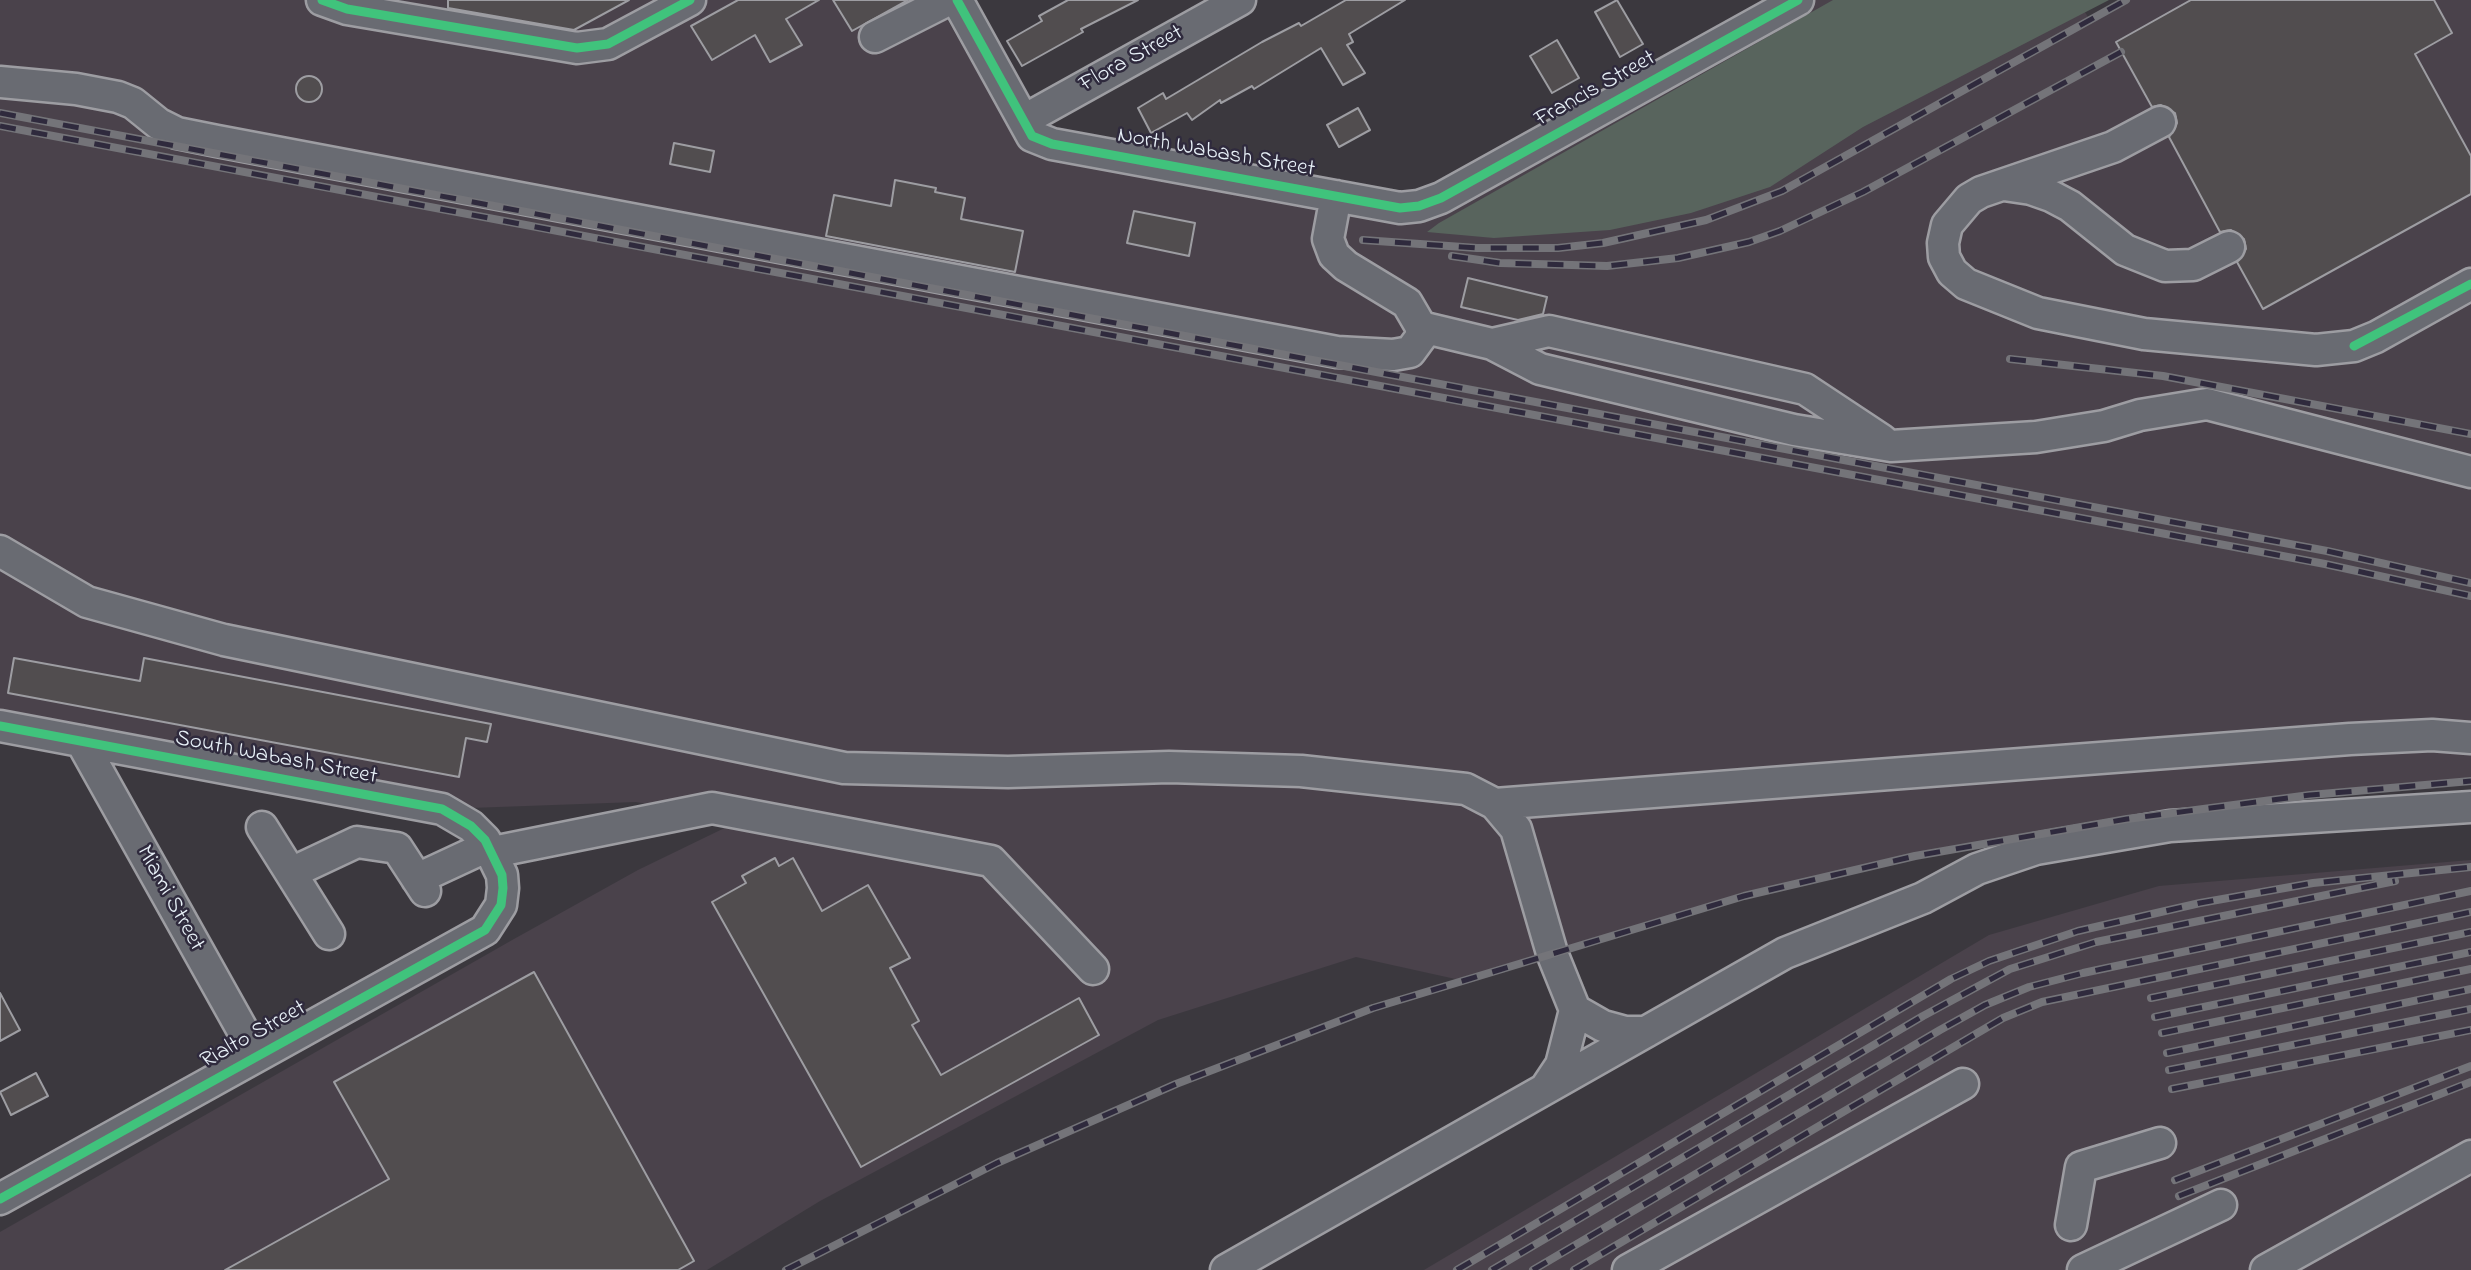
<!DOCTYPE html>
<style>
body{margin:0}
canvas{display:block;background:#3b383e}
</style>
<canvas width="2471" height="1270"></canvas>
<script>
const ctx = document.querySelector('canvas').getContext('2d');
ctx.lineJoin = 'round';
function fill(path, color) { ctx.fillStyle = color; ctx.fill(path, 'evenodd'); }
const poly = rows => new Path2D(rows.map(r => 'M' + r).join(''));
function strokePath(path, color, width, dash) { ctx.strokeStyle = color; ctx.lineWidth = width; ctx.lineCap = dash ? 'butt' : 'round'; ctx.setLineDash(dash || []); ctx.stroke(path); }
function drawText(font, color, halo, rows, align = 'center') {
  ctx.font = font + ' "Indie Flower",sans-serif'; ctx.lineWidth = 5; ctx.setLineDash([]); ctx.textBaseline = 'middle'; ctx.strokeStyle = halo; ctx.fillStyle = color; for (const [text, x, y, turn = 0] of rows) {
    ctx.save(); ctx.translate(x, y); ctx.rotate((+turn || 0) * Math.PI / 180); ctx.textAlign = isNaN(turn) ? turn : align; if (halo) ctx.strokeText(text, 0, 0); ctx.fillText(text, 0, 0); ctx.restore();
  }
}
const built = poly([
 [0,0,304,0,347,9,313,0,936,0,1014,136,1411,207,1798,0,2077,0,2090,20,2126,0,2471,0,2471,781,2310,795,2181,811,1915,856,1744,896,1460,980,1356,957,1158,1020,820,1201,707,1270,0,1270,0,1232,514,939,638,870,739,821,636,802,442,809,0,726],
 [2471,860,2471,1270,1424,1270,1989,935,2159,886]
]);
const green = poly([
 [1833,0,2109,0,1863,127,1770,187,1691,213,1610,230,1494,238,1427,232,1439,223]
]);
const building = poly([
 [448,0,629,0,574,30,448,8,448,0],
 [738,0,819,0,786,19,802,45,770,62,755,35,712,60,691,26,738,0],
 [833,0,908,0,852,31,833,0],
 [1068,0,1138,0,1081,29,1083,32,1022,66,1007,41,1042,21,1039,16,1068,0],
 [1346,0,1405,0,1349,34,1353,42,1347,45,1365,73,1343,85,1321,48,1254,89,1252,86,1221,103,1220,100,1192,120,1187,113,1151,133,1138,108,1163,93,1166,99,1262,42,1299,23,1301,26,1346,0],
 [1617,0,1643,44,1620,57,1595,12,1617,0],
 [2191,0,2434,0,2452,33,2415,54,2471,156,2471,194,2263,309,2237,262,2246,249,2244,239,2231,230,2220,232,2169,137,2177,123,2175,113,2161,105,2152,107,2116,42,2191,0],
 [1557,40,1579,78,1552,93,1530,56,1557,40],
 '296 89a13 13 0 1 1 26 0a13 13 0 1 1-26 0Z',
 [1358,108,1370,130,1339,147,1327,125,1358,108],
 [674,143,714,151,710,172,670,164,674,143],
 [895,180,936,188,935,192,965,198,961,219,1023,231,1015,272,826,236,834,195,891,206,895,180],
 [1134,211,1195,223,1189,256,1127,243,1134,211],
 [1468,278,1547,297,1543,314,1518,320,1461,307,1468,278],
 [14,658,140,681,144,658,491,724,487,742,466,738,459,777,8,693,14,658],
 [775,858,779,866,793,858,822,911,868,885,910,958,890,968,919,1021,912,1025,941,1075,1079,998,1099,1035,861,1167,712,902,746,883,742,876,775,858],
 [534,972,694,1261,678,1270,225,1270,389,1179,334,1082,534,972],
 [0,993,20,1030,0,1041,0,993],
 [36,1073,48,1096,11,1115,0,1092,36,1073]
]);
const minor = poly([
 [322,0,347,9,577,48,608,44,690,0],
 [957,0,1032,136,1052,144,1400,208,1419,206,1441,198,1798,0],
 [875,37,948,0],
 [0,82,76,89,118,97,133,103,159,124,177,133,217,141,1337,352,1393,355,1410,352,1421,337,1421,327,1407,303,1346,266,1334,255,1328,239,1336,196],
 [1024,120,1240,0],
 [2160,122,2113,147,1981,192,1969,199,1947,225,1943,243,1944,257,1952,272,1966,284,2038,313,2144,334,2316,350,2354,346,2376,337,2471,284],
 [2004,185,2031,189,2051,196,2070,206,2125,250,2165,266,2193,265,2229,247],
 [1421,327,1492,344,1549,331,1805,389,1882,440],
 [1492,344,1540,369,1794,430,1891,446,2036,437,2104,426,2140,415,2207,404,2471,472],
 [0,551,87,602,224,640,844,768,1008,772,1169,767,1301,771,1466,789,1495,804,1516,829,1552,953,1575,1010,1561,1065,1545,1089],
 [0,726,442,809,471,826,485,840,502,875,503,888,501,905,485,930,0,1199],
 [81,741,257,1056],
 [1495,804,2350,739,2432,735,2471,738],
 [262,827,329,934],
 [493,852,712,808,991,861,1093,969],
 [291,873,357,842,397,848,425,891],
 [417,879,488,846],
 [1575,1010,1603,1026,1625,1032,1646,1032],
 [2071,1225,2081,1167,2160,1143],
 [1226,1270,1785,953,1923,898,1977,869,2036,849,2170,826,2471,807],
 [1628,1270,1963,1084],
 [2083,1270,2221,1205],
 [2266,1270,2471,1156]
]);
const rail = poly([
 [0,113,2327,551,2471,583],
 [0,126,2325,564,2471,596],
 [1363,240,1477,248,1558,248,1603,243,1706,220,1782,191,2126,0],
 [1452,256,1500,263,1607,266,1678,258,1749,242,1780,231,1863,192,2121,52],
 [2010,359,2163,376,2471,434],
 [2151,998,2471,932],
 [2155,1017,2471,952],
 [2162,1033,2471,969],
 [2167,1053,2471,989],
 [2169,1070,2471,1009],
 [2172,1089,2471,1030],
 [2175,1180,2471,1066],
 [2179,1196,2471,1082],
 [786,1270,997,1163,1176,1084,1373,1008,1744,896,1915,856,2127,819,2310,795,2471,781],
 [1457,1270,1951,979,1989,961,2078,931,2200,903,2313,883,2471,867],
 [1492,1270,1923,1016,2010,969,2096,942,2395,881],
 [1533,1270,1940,1030,1985,1005,2029,987,2083,973,2471,891],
 [1574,1270,2003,1018,2042,1002,2471,912]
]);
const cycleway = poly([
 [322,0,347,9,577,48,608,44,690,0],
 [957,0,1032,136,1052,144,1400,208,1419,206,1441,198,1798,0],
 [2354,346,2471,284],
 [0,726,442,809,471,826,485,840,502,875,503,888,501,905,485,930,0,1199]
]);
const streetNames = [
 ["Flora Street",1132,60,-29],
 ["Francis Street",1596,90,-29],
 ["North Wabash Street",1216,154,10],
 ["South Wabash Street",276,759,11],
 ["Miami Street",169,899,61],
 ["Rialto Street",254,1036,-29]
];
fill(built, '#4a424b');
fill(green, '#58645d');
fill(building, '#514d4f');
strokePath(building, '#9d9da2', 2);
strokePath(minor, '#9d9da2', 35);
strokePath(minor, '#696b72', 30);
strokePath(rail, '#747479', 8);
strokePath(rail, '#2f2a3d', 5, [16]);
strokePath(cycleway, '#40c37c', 9);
drawText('23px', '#e8f1f8', '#2f2a3d', streetNames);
</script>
